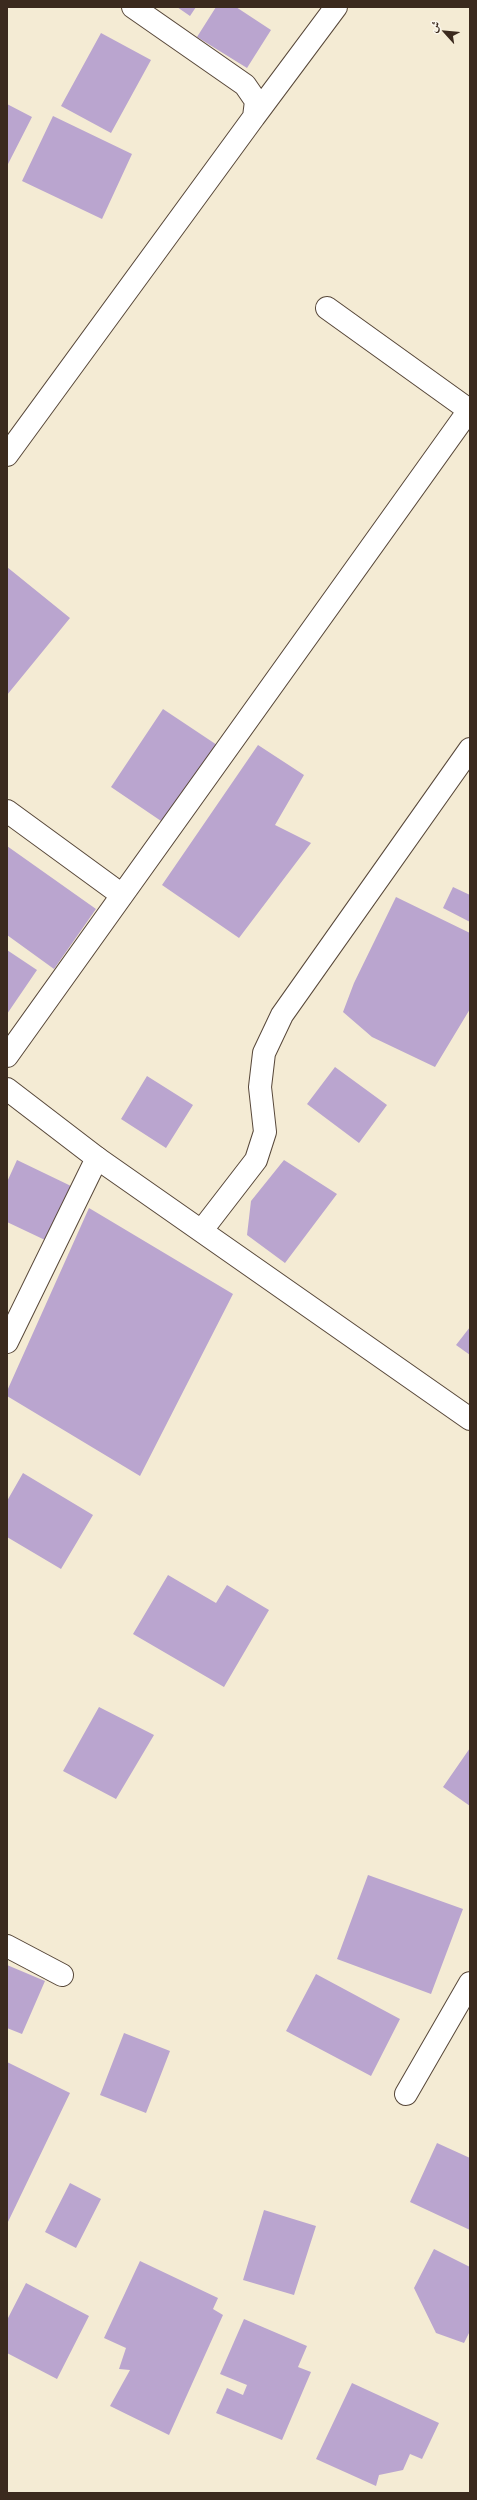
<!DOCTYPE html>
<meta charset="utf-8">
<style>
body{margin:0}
#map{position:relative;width:477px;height:2500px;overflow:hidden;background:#f4ebd4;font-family:"Libre Caslon Text",Amiri,serif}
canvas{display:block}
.frame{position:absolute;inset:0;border:8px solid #3b2a1e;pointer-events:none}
.north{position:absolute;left:425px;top:12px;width:40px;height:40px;-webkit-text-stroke:3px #fbf7ec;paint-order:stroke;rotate:297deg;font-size:11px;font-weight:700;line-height:16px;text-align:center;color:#3b2a1e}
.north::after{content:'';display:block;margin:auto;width:14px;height:18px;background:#3b2a1e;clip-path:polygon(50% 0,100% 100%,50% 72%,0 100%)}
</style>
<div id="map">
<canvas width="477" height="2500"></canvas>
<div class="frame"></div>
<div class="north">ش</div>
</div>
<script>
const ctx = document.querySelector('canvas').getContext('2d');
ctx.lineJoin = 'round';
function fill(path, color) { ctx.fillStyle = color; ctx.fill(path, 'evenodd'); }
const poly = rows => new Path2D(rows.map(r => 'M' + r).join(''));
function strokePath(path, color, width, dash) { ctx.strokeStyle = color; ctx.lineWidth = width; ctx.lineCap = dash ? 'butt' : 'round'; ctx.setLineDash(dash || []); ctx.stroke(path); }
const building = poly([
 [177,7,196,7,190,16],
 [216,7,236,7,271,30,247,68,197,37],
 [101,33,151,60,111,133,61,106],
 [7,104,32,117,7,166],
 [53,116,132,154,102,219,22,181],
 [7,567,70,618,7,695],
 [163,709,217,745,164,823,111,787],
 [258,745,304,775,275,825,311,843,239,938,162,885],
 [7,846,96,909,54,969,7,935],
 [453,887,470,895,470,922,443,908],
 [396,897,470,933,470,1009,435,1067,372,1037,343,1012,354,983],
 [7,950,37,970,7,1014],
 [335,1067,387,1105,359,1143,307,1104],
 [147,1076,193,1105,166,1148,121,1119],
 [17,1160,71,1186,45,1240,7,1222,7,1182],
 [284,1160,337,1194,285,1263,247,1235,251,1201],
 [89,1208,233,1294,140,1476,7,1396,7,1391],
 [470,1327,470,1355,456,1345],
 [23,1473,93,1515,61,1569,7,1537,7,1501],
 [168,1575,216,1603,227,1585,269,1610,224,1687,133,1634],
 [99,1707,154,1735,116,1799,63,1771],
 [470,1748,470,1806,443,1787],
 [368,1875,463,1909,431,1994,337,1959],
 [7,1965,45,1981,22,2034,7,2028],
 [316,1974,400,2019,371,2076,286,2031],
 [124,2033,170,2051,146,2113,100,2095],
 [7,2062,70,2093,7,2224],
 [437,2143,470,2158,470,2230,410,2202],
 [70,2183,101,2199,76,2248,45,2232],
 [264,2210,316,2226,294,2295,243,2280],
 [434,2249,470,2267,470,2331,464,2343,436,2333,414,2288],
 [140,2261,218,2298,213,2309,223,2315,169,2435,110,2406,130,2370,119,2369,126,2348,104,2338],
 [26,2283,89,2316,57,2379,7,2353,7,2320],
 [244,2319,307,2346,298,2367,311,2372,282,2440,216,2413,227,2388,243,2395,247,2385,220,2374],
 [352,2383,439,2423,422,2459,410,2454,403,2470,379,2475,376,2486,316,2459]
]);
const minor = poly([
 [254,117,336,7],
 [327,308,469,410],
 [7,455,254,117,256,101,245,85,133,7],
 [7,811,122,895],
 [7,1056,470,409],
 [202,1230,256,1160,265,1132,260,1087,264,1053,282,1015,470,749],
 [7,1342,97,1158],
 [7,1946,62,1975],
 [406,2094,470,1983]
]);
const secondary = poly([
 [7,1089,97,1158,470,1419]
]);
fill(building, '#baa5cf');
strokePath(minor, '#574739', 24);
strokePath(secondary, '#574739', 24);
strokePath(minor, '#fff', 22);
strokePath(secondary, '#fff', 22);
</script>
